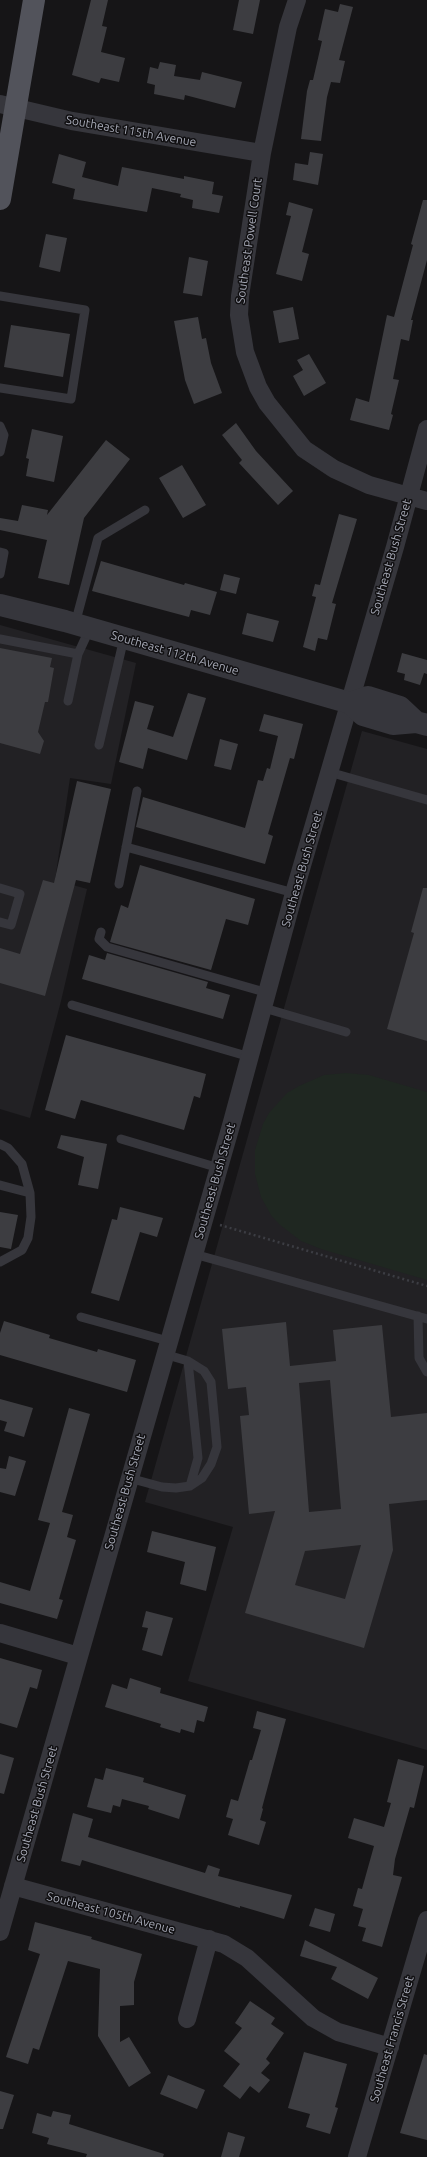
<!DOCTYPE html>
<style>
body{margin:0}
canvas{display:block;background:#161517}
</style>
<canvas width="427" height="2157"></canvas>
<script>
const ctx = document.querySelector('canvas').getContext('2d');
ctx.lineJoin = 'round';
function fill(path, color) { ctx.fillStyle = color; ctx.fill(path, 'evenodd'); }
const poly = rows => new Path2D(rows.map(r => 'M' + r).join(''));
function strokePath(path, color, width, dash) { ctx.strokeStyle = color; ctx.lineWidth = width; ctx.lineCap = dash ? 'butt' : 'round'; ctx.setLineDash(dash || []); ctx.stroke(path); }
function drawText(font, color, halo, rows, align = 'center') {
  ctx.font = font + ' Ubuntu,sans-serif'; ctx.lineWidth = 3; ctx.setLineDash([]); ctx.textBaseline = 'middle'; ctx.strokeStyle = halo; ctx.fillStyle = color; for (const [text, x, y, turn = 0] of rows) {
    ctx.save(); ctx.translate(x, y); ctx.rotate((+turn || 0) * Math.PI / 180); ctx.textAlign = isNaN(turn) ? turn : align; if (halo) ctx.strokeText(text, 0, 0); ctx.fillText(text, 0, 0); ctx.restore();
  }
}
const built = poly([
 [0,625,136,663,111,784,70,778,55,880,87,889,61,1001,30,1118,0,1109],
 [362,731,427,749,427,1750,188,1681,233,1527,145,1502]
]);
const green = poly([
 [346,1073,369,1075,427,1092,427,1280,321,1249,301,1241,279,1224,271,1215,261,1197,255,1174,255,1150,263,1124,269,1113,287,1093,299,1086,324,1075]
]);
const building = poly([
 [91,0,108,0,102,26,107,27,101,52,125,58,119,82,101,78,99,83,72,75],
 [239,0,260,0,253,34,233,30],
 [340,4,353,7,339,60,345,61,340,83,331,82,327,97,321,141,301,139,307,91,310,80,313,80,322,41,318,40,325,9,338,12],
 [160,62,176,65,174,76,200,80,202,72,242,82,235,108,185,95,184,100,154,94,155,85,147,83,150,67,158,69],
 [310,152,323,154,318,185,293,180,295,163,308,165],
 [59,154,86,162,82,177,118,186,122,167,184,179,184,176,214,182,212,194,223,196,219,213,192,208,193,200,180,197,181,194,152,188,147,212,73,199,75,189,52,183],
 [423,200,427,200,427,260,411,320,413,320,409,341,401,339,393,379,399,380,391,414,393,415,389,430,350,420,356,398,369,402,387,315,394,317,413,245,411,244],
 [289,202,313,209,302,252,309,254,302,281,276,274,291,216,286,215],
 [46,234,67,238,60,272,39,267],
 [189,257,208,261,202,296,183,293],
 [293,307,299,339,279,343,273,311],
 [198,317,202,339,206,338,211,363,222,393,194,404,185,380,174,321],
 [11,325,70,334,63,377,4,367],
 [309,354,326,383,304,396,293,376,303,370,297,360],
 [236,423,256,451,293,491,278,505,239,463,242,460,222,435],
 [32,429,63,436,54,482,26,476,29,459,26,458],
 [106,440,130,459,84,518,69,585,38,578,47,540,0,530,0,518,18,521,22,505,48,510,47,515],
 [182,465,206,505,183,518,159,478],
 [339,514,357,519,332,603,336,604,327,640,318,638,315,651,303,647,316,597,312,596,315,584,320,585],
 [101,561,184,585,185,583,217,592,210,615,191,610,189,617,92,591],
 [224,574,240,578,236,594,220,590],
 [247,613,279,621,273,642,242,634],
 [0,648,52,658,50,667,54,668,48,702,45,702,38,732,44,741,40,754,0,743],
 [402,653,427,660,427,674,424,673,420,685,404,680,405,674,397,672],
 [188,693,206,698,187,760,148,748,143,769,119,762,135,701,154,706,147,729,173,737],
 [264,714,303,724,294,759,290,758,268,834,273,836,265,864,136,827,143,797,245,828,258,780,263,781,267,768,270,769,278,736,259,731],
 [220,739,238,744,231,770,214,766],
 [77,781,111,789,90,883,76,880,45,996,0,983,0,948,20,954,43,880,54,883],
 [140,865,255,899,248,925,226,919,211,970,110,942,121,905,128,908],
 [423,888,427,888,427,1041,387,1029,414,933,411,932],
 [107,953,208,982,206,988,230,995,223,1019,82,979,89,955,105,960],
 [66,1035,206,1074,200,1098,194,1096,184,1130,81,1100,75,1119,45,1110],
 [61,1135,107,1144,98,1189,78,1185,84,1157,57,1148],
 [120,1207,163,1218,157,1237,140,1232,119,1301,91,1293,112,1219,117,1220],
 [0,1212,18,1215,11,1249,0,1247],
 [4,1321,50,1335,49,1338,97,1352,98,1349,136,1360,127,1392,0,1355,0,1333],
 [286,1322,290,1366,336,1361,333,1330,382,1325,391,1417,427,1413,427,1500,389,1504,393,1550,364,1648,245,1613,275,1511,249,1514,240,1416,249,1415,246,1387,228,1389,222,1329],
 [330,1380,341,1509,309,1512,299,1383],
 [361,1545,345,1599,295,1585,305,1551],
 [0,1399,33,1408,24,1437,4,1431,7,1422,0,1420],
 [69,1408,90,1414,62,1512,73,1515,67,1537,76,1540,59,1599,63,1600,57,1619,0,1603,0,1582,30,1591,50,1523,38,1520],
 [9,1456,26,1461,15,1496,0,1492,0,1468,6,1469],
 [152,1531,216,1547,206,1591,180,1584,185,1562,147,1552],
 [146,1611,173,1618,162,1656,142,1650,148,1628,142,1627],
 [0,1658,42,1670,37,1689,30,1687,17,1728,0,1723],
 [130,1678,161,1688,160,1693,208,1707,204,1722,197,1720,194,1733,181,1729,180,1733,160,1727,161,1724,105,1707,112,1684,127,1689],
 [257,1711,286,1719,262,1808,263,1809,260,1820,266,1822,259,1845,228,1835,233,1819,226,1817,231,1799,238,1801,250,1760,252,1760,261,1730,253,1728],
 [0,1754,14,1758,4,1794,0,1793],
 [398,1759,424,1766,414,1808,410,1807,395,1859,393,1875,402,1877,382,1947,362,1941,366,1928,358,1926,363,1909,353,1906,358,1888,362,1889,374,1846,348,1838,354,1818,384,1827,391,1803,387,1802],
 [106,1768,144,1778,143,1782,186,1795,179,1819,148,1809,149,1806,122,1799,120,1807,113,1805,111,1813,87,1807,95,1778,103,1780],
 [73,1813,93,1819,88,1837,205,1873,208,1865,220,1869,218,1876,292,1895,284,1919,240,1906,240,1908,82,1860,80,1866,61,1861],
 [315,1908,335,1914,330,1932,309,1926],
 [35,1922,92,1937,91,1939,142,1954,134,1982,134,2005,120,2006,120,2042,129,2037,151,2073,129,2087,98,2036,100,1969,68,1961,39,2050,33,2048,28,2064,6,2057,40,1954,28,1950],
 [305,1940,378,1978,368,1999,331,1979,337,1967,300,1956],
 [250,2001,275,2018,271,2024,284,2033,266,2059,270,2063,261,2073,270,2080,259,2093,250,2086,240,2099,223,2086,240,2064,224,2051,242,2028,235,2023],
 [304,2052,347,2064,335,2107,338,2108,330,2134,306,2127,310,2114,288,2108],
 [424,2054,427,2055,427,2140,400,2133],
 [168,2075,205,2090,197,2109,160,2094],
 [0,2091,14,2095,3,2129,0,2129],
 [53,2111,71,2115,69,2124,164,2154,163,2157,86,2157,87,2154,47,2144,49,2138,32,2133,37,2113,51,2117],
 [228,2132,245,2137,239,2157,221,2157]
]);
const path = poly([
 [220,1225,427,1286]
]);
const service = poly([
 [0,296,85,310,71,399,0,388],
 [0,426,4,435,0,452],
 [0,552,4,553,0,574],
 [75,624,98,538,145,510],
 [0,639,78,654,68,701],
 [78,654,90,628],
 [99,745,124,638],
 [329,772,427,800],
 [126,847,294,893],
 [119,884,137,791],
 [0,888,20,894,11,925,0,922],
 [101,932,99,939,107,947,268,993],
 [72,1005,250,1057],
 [264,1008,346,1032],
 [121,1139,219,1168],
 [0,1144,8,1148,22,1164,30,1193,31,1217,28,1238,22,1250,0,1262],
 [0,1185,30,1193],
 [194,1254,427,1319],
 [418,1316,419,1358,427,1372],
 [81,1317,168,1341],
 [188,1361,198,1458,190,1486],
 [129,1478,162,1487,176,1488,190,1486,202,1478,211,1464,217,1447,211,1382,204,1371,188,1361,164,1354]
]);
const minor = poly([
 [297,0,288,27,262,153,240,296,239,315,245,352,258,387,267,403,304,449,334,469,369,485,427,501],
 [0,104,72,121,262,153],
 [0,1633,78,1656],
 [13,1886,224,1944,247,1958,313,2018,338,2032,390,2047],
 [0,1932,232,1122,294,893,395,547,427,429],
 [187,2019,209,1939],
 [357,2157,427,1920]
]);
const tertiary = poly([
 [0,605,65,621,350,703,363,715,393,724,416,722,427,725],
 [350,703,368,697,400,707,416,722]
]);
const primary = poly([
 [0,199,34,0]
]);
const streetNames = [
 ["Southeast 115th Avenue",131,131,10],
 ["Southeast Powell Court",249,241,-82],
 ["Southeast Bush Street",391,557,-74],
 ["Southeast 112th Avenue",175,653,16],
 ["Southeast Bush Street",302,869,-74],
 ["Southeast Bush Street",215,1181,-74],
 ["Southeast Bush Street",125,1492,-74],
 ["Southeast Bush Street",37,1804,-74],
 ["Southeast 105th Avenue",111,1913,15],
 ["Southeast Francis Street",392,2039,-74]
];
fill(built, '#222124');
fill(green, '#1f2721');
fill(building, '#3d3d41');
strokePath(path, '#3c3d43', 2.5, [2, 3]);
strokePath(service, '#36363c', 9);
strokePath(minor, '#36363c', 18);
strokePath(tertiary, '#36363c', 22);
strokePath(primary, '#52535b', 22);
drawText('12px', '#a7aab7', '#111012', streetNames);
</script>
